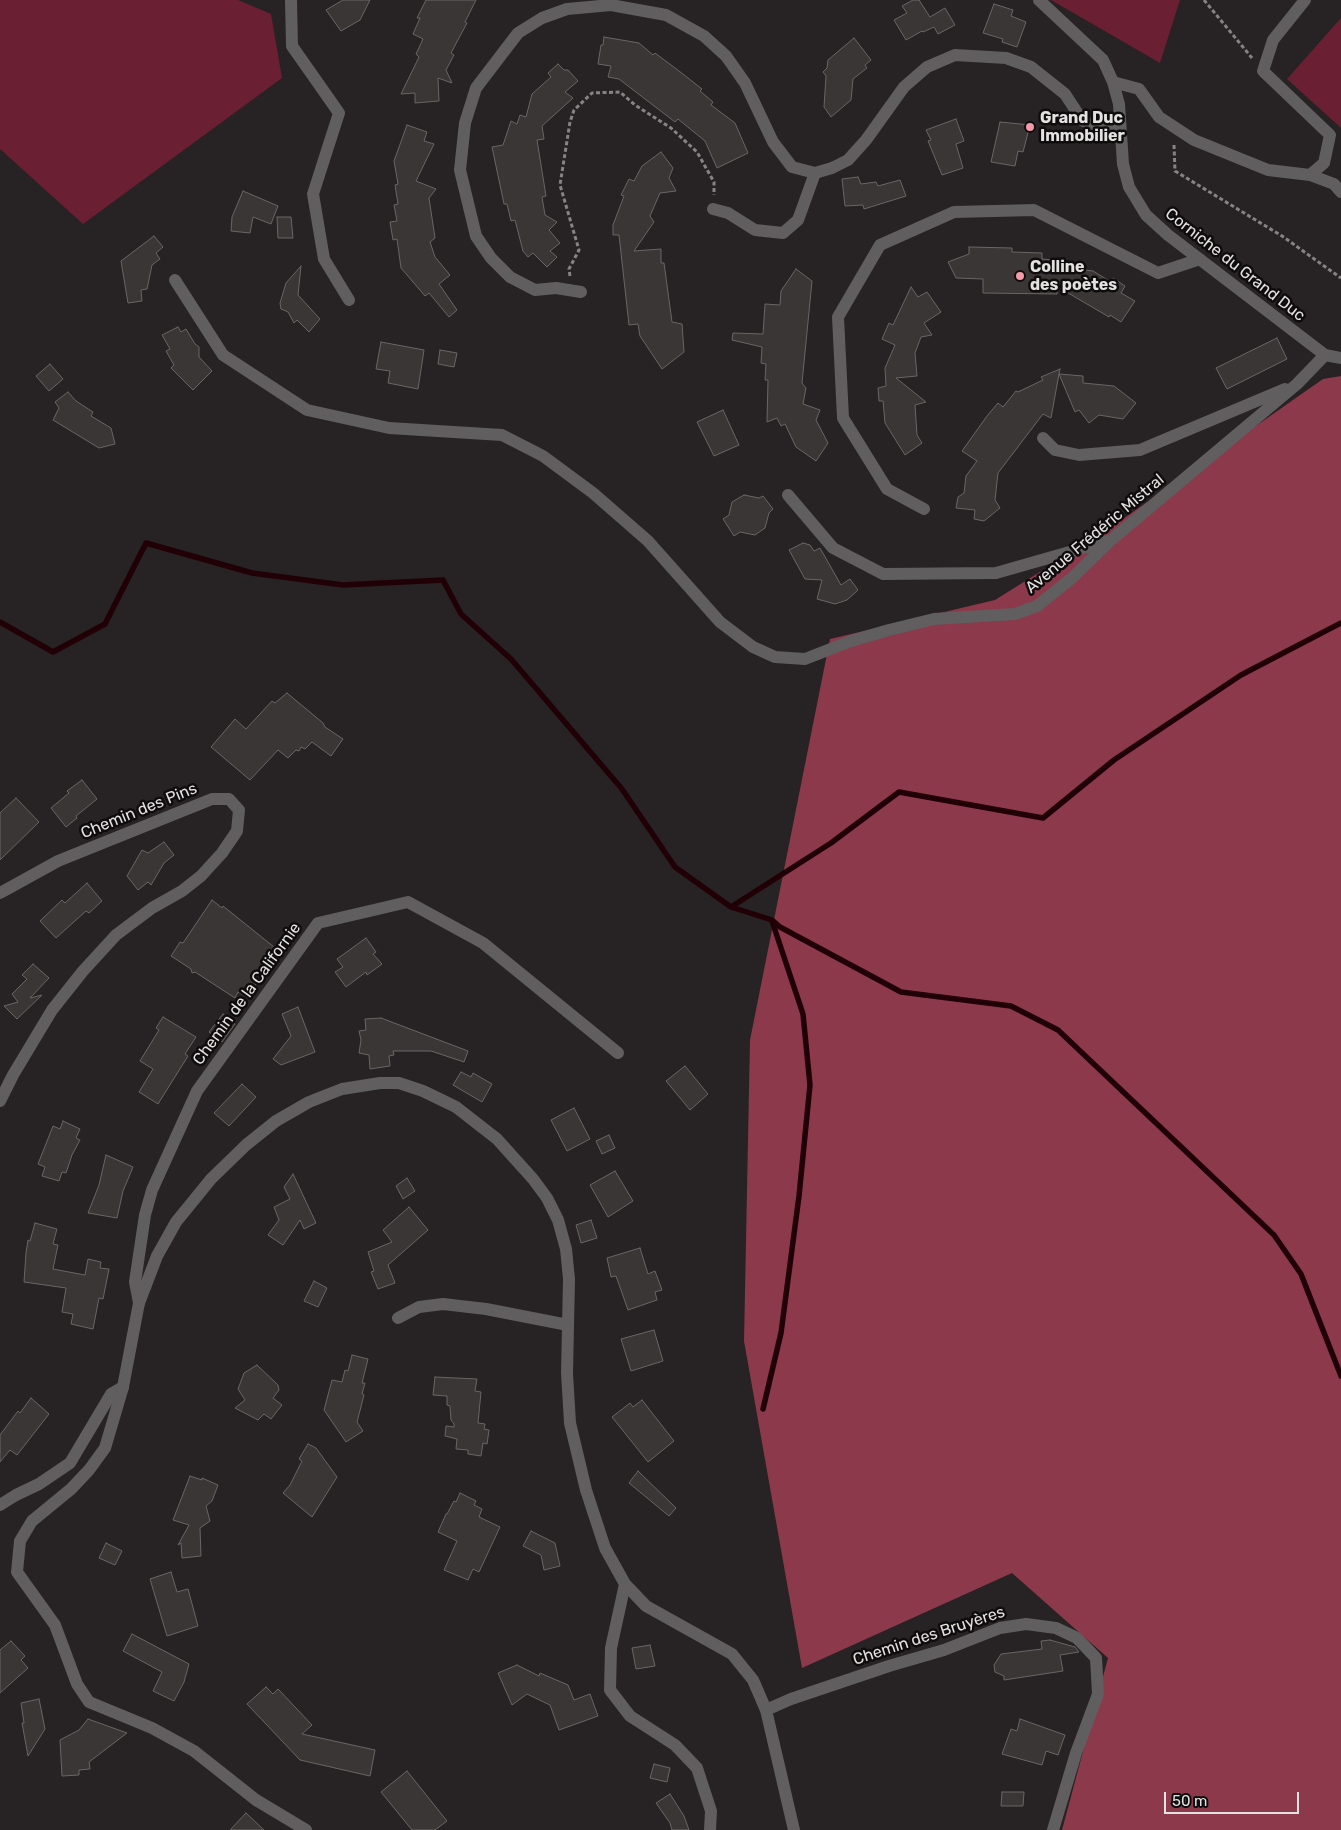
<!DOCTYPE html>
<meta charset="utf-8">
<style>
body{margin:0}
#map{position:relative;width:1341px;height:1830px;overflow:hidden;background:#272223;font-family:Rubik,sans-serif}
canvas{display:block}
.scale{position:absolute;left:1164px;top:1792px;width:135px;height:22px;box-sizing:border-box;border:2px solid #e4e1e1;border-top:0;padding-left:6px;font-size:15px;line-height:18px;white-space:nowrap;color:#e4e1e1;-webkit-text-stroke:4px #0f0c0d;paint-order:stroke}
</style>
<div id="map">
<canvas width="1341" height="1830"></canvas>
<div class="scale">50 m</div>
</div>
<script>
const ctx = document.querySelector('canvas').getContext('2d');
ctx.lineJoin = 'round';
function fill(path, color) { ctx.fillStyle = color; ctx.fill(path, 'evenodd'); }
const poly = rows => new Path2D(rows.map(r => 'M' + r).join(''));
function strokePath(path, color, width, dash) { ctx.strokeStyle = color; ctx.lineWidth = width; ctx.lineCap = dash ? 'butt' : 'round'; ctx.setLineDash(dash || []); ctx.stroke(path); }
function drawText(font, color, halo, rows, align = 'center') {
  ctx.font = font + ' Rubik,sans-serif'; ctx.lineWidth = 5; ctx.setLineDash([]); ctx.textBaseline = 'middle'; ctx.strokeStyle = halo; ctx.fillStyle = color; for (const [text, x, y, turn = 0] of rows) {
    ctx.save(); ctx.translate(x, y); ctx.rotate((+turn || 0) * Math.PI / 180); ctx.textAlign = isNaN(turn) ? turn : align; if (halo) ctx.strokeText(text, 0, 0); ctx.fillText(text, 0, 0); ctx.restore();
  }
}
const green = poly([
 [0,0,238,0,271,14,282,78,83,224,0,149],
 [1051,0,1180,0,1160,63],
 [1341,18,1341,128,1287,79]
]);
const forest = poly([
 [1341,376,1341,1830,1062,1830,1108,1658,1012,1573,802,1668,744,1341,750,1040,830,639,995,600,1110,528,1323,379]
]);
const stream = poly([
 [0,622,53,652,105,624,146,543,252,573,343,585,443,580,461,614,511,659,622,789,675,867,731,907,772,920,780,927,901,992,1011,1006,1058,1030,1274,1235,1301,1274,1341,1376],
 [731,907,831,843,899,792,1043,818,1114,760,1241,675,1341,623],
 [763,1409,781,1333,799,1196,810,1085,803,1014,772,921]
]);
const building = poly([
 [343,0,370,0,360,20,341,31,326,10,343,0],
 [426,0,476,0,465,22,467,23,451,53,454,55,446,70,452,83,438,78,439,101,415,103,415,93,401,94,419,57,416,54,423,39,413,34,420,18,417,18,426,0],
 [913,0,919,0,930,17,945,8,955,25,938,34,934,27,923,32,922,31,906,40,894,20,907,13,902,6,913,0],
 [994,4,1013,10,1011,16,1026,22,1017,47,1002,42,1003,39,983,33,994,4],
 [604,37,639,43,653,55,655,53,679,71,702,89,700,91,713,102,711,105,735,123,748,153,717,168,705,141,678,119,675,122,619,79,608,77,611,66,598,64,601,45,603,45,604,37],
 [854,38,871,60,865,65,867,68,853,79,851,100,831,117,824,107,826,76,823,72,827,68,828,60,854,38],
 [558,64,564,70,568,70,578,81,565,92,573,98,542,126,544,139,537,140,546,196,542,197,545,215,557,222,549,230,560,243,550,251,557,257,547,267,533,253,528,257,523,251,515,220,511,221,507,204,504,204,492,147,503,145,511,121,517,124,520,115,526,117,532,94,551,77,548,73,558,64],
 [956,119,964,141,956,144,963,168,942,175,928,141,931,140,926,130,956,119],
 [1000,122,1030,125,1023,152,1018,151,1015,166,991,162,1000,122],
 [407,125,427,132,424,141,434,144,416,181,436,189,429,198,435,238,430,242,435,257,450,275,439,284,457,310,449,317,429,293,425,296,401,268,397,239,393,240,390,222,397,221,394,205,398,204,395,185,398,184,394,161,407,125],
 [661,152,673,168,669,178,676,191,660,193,650,216,654,222,634,251,661,249,661,263,664,263,672,322,682,324,684,352,662,369,640,336,638,324,629,325,619,235,613,235,613,225,624,196,621,195,629,179,634,181,642,166,661,152],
 [858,177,861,184,876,182,878,186,900,180,906,196,864,209,863,205,845,206,842,179,858,177],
 [243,191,278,206,271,224,253,217,250,233,231,231,232,217,243,191],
 [277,217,291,217,293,238,278,238,277,217],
 [154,236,163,247,156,253,160,259,152,265,147,289,141,290,142,301,128,303,121,261,154,236],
 [969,247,1012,248,1012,252,1042,253,1042,259,1066,261,1066,268,1093,271,1111,282,1113,278,1125,286,1121,293,1135,301,1121,322,1110,315,1109,317,1058,287,1057,294,983,293,983,279,956,278,948,262,969,254,969,247],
 [301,266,298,295,320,319,309,332,297,320,294,323,288,312,281,309,280,303,286,283,301,266],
 [796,269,812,281,802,383,806,388,803,404,820,410,816,420,828,443,816,461,796,447,785,424,781,426,777,418,767,422,768,380,765,380,766,364,761,363,762,347,732,340,733,333,763,334,765,304,780,305,781,291,796,269],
 [911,287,918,297,927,292,941,312,924,323,932,335,921,337,915,353,917,376,896,378,926,402,915,405,917,435,922,443,905,455,885,423,883,401,879,401,878,388,886,386,885,368,895,345,882,339,889,323,893,325,911,287],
 [178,327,181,332,186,329,195,344,199,347,199,357,212,371,193,390,171,368,174,365,166,351,170,349,162,335,178,327],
 [1277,338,1287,359,1227,389,1216,368,1277,338],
 [381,342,424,350,418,389,388,383,390,371,376,369,381,342],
 [440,350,457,353,454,367,438,364,440,350],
 [50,364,63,379,49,391,36,376,50,364],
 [1060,369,1059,374,1083,376,1083,383,1114,386,1136,403,1123,419,1099,415,1089,423,1079,410,1075,412,1059,374,1051,418,1043,414,998,473,995,500,1000,508,984,521,974,519,975,510,956,508,958,497,964,493,966,476,977,461,962,451,987,416,998,403,1003,407,1016,391,1018,392,1043,380,1041,377,1060,369],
 [68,392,76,401,93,412,91,416,111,428,115,444,99,448,53,420,59,408,55,402,68,392],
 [723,410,739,445,714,456,697,422,723,410],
 [744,495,759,498,763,496,773,509,769,513,765,528,755,535,740,532,734,536,723,519,729,515,732,502,744,495],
 [803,543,810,545,814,551,820,548,841,585,850,579,858,590,847,600,835,604,817,599,822,580,805,579,789,550,803,543],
 [287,693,323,723,325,727,343,739,331,756,312,742,305,749,301,747,299,751,296,750,288,758,278,750,250,780,211,747,235,719,246,729,272,701,275,703,287,693],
 [82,780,97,799,76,816,77,818,66,827,51,808,69,793,67,791,82,780],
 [16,798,39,822,0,860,0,813,16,798],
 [164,842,174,855,164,863,151,885,148,882,138,890,127,876,142,850,148,853,164,842],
 [87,883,102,901,89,913,86,911,56,938,40,921,62,900,65,903,87,883],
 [212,900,222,908,223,906,274,947,252,981,256,984,248,998,238,992,235,998,195,972,192,973,191,969,171,956,180,942,183,943,212,900],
 [366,938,376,952,373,954,382,964,367,975,366,972,346,987,335,972,343,967,337,959,366,938],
 [33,964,49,978,30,998,42,995,17,1019,4,1006,18,1002,12,994,27,979,22,975,33,964],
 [298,1007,315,1052,281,1065,273,1059,291,1036,282,1014,298,1007],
 [223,1014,235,1024,222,1042,209,1032,223,1014],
 [163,1017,196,1037,185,1054,188,1056,158,1104,139,1092,153,1069,140,1061,159,1030,156,1028,163,1017],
 [381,1018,468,1051,464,1062,431,1051,393,1051,394,1055,389,1056,390,1066,370,1069,369,1055,359,1053,361,1040,359,1031,366,1030,365,1019,381,1018],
 [685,1066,708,1094,690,1110,666,1081,685,1066],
 [461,1072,471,1077,473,1073,492,1084,482,1102,453,1085,461,1072],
 [242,1084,256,1097,229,1126,214,1113,242,1084],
 [574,1108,590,1139,567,1151,551,1120,574,1108],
 [63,1121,80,1129,76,1138,80,1140,72,1155,66,1173,62,1172,59,1181,42,1176,45,1167,38,1164,53,1126,60,1129,63,1121],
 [609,1135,615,1148,602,1154,596,1141,609,1135],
 [106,1155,133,1167,123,1191,117,1218,88,1213,99,1185,106,1155],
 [615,1171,633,1201,608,1217,590,1185,615,1171],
 [293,1174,316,1223,304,1229,300,1220,283,1245,268,1235,279,1220,274,1207,290,1199,284,1187,293,1174],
 [407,1178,415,1191,403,1199,396,1186,407,1178],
 [409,1207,428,1230,388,1265,395,1283,378,1289,371,1272,374,1271,368,1252,392,1242,383,1230,409,1207],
 [591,1220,597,1238,581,1243,576,1225,591,1220],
 [35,1223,57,1229,53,1244,58,1245,53,1269,85,1275,88,1259,101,1262,100,1268,109,1269,103,1299,99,1298,93,1329,71,1324,73,1314,62,1312,66,1288,24,1282,26,1253,28,1240,30,1241,35,1223],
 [640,1248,648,1274,655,1271,662,1290,655,1292,657,1300,628,1310,616,1276,611,1277,607,1258,640,1248],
 [314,1281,327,1288,318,1307,304,1301,314,1281],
 [654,1330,663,1361,631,1371,621,1339,654,1330],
 [352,1355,368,1359,362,1383,365,1383,362,1394,364,1395,357,1422,363,1431,346,1442,324,1410,332,1380,342,1382,345,1370,348,1371,352,1355],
 [257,1365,278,1385,279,1390,273,1398,282,1405,271,1419,264,1414,258,1420,235,1408,245,1400,238,1389,244,1373,257,1365],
 [435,1377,477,1379,475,1391,481,1392,478,1423,485,1424,484,1429,489,1430,487,1444,483,1443,481,1456,468,1454,468,1450,456,1449,457,1439,445,1436,446,1426,454,1427,454,1424,451,1420,450,1406,447,1405,447,1396,433,1395,435,1377],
 [31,1398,49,1414,17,1455,10,1450,0,1462,0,1435,18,1411,20,1413,31,1398],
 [642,1400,674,1441,648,1462,612,1417,630,1403,633,1407,642,1400],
 [308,1444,316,1448,337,1477,312,1517,283,1493,290,1485,302,1461,299,1459,308,1444],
 [638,1471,676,1508,669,1516,629,1483,638,1471],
 [190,1476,202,1480,202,1478,218,1485,212,1501,206,1506,210,1521,200,1528,201,1556,182,1558,181,1543,178,1545,189,1525,173,1520,190,1476],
 [460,1493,476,1501,474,1505,482,1509,479,1517,500,1527,479,1572,473,1569,468,1580,444,1570,457,1541,438,1532,446,1514,447,1514,454,1501,456,1502,460,1493],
 [531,1531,555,1543,560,1566,544,1570,541,1555,523,1546,531,1531],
 [106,1543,122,1551,115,1565,99,1558,106,1543],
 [171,1572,177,1592,188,1589,198,1626,167,1636,150,1579,171,1572],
 [132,1634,189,1664,184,1682,174,1701,153,1691,162,1672,123,1651,132,1634],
 [1050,1640,1075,1647,1079,1652,1060,1655,1063,1671,1004,1680,1004,1676,995,1672,994,1665,1001,1654,1042,1649,1041,1641,1050,1640],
 [11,1641,25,1656,21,1660,28,1668,0,1693,0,1650,11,1641],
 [650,1645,655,1666,636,1669,632,1648,650,1645],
 [517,1665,539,1676,540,1673,568,1685,574,1700,590,1694,598,1716,559,1730,550,1705,527,1694,512,1705,498,1673,517,1665],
 [266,1687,273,1694,278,1689,312,1725,302,1734,375,1750,370,1776,300,1760,247,1704,266,1687],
 [39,1699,45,1729,28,1756,22,1723,24,1723,21,1703,39,1699],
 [88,1719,127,1733,89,1762,90,1769,79,1770,79,1775,62,1776,60,1740,79,1730,88,1719],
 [1020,1719,1065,1735,1058,1755,1046,1751,1042,1765,1002,1754,1011,1729,1017,1731,1020,1719],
 [654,1764,670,1768,667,1782,650,1778,654,1764],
 [407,1771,447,1821,435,1830,412,1830,381,1792,407,1771],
 [1002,1792,1024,1792,1023,1806,1001,1806,1002,1792],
 [670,1794,684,1816,689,1830,672,1830,670,1823,656,1803,670,1794],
 [246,1813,264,1830,230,1830,246,1813]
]);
const path = poly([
 [1204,0,1252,58],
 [1174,145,1175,171,1282,236,1341,278],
 [570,276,569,269,579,250,560,185,570,122,574,110,592,93,620,92,635,105,671,128,697,152,714,182,714,195]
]);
const minor = poly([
 [291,0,292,46,339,113,313,194,324,259,349,300],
 [1039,0,1103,60,1113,82,1119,104,1123,164,1129,187,1146,215,1168,235,1325,355,1341,358],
 [1113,82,1139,89,1159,117,1194,140,1268,170,1310,175,1324,163,1330,135,1263,71,1273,40,1305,0],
 [1310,175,1334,184,1341,192],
 [713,209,728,213,755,230,783,233,798,220,815,173],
 [175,280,223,355,307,410,389,428,502,435,543,456,593,493,648,541,720,622,753,647,775,657,805,659,851,641,889,630,934,619,1015,614,1037,606,1072,578,1110,541,1297,384,1325,355],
 [581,292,556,288,535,290,510,277,491,258,476,236,460,170,465,123,476,88,518,33,542,18,567,9,611,5,666,15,704,36,726,56,745,83,773,142,792,167,815,173,832,168,848,160,866,140,904,87,927,67,955,55,1006,58,1031,67,1065,94,1082,120,1095,127,1119,130],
 [1043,438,1055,450,1079,455,1140,450,1285,389],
 [788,495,833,548,883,574,996,573,1108,541],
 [924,509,887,489,843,418,838,317,880,245,954,212,1034,210,1158,273,1200,259],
 [0,893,58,861,212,799,229,799,239,810,237,831,222,853,201,876,182,891,152,908,116,935,83,971,52,1010,13,1075,0,1101],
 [139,1303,135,1282,145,1215,152,1190,197,1091,318,923,408,902,483,943,618,1053],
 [398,1318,419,1307,443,1304,486,1309,568,1325],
 [0,1505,16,1495,39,1484,70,1463,111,1394,123,1387],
 [625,1584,611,1648,610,1690,630,1716,675,1745,697,1768,711,1811,710,1830],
 [766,1710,791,1699,889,1666,944,1650,1000,1628,1026,1624,1056,1628,1077,1638,1096,1658,1098,1694,1076,1753,1053,1830]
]);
const tertiary = poly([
 [306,1830,256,1800,194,1751,152,1728,89,1702,77,1684,55,1625,17,1572,20,1541,32,1521,71,1489,89,1470,105,1448,123,1387,139,1303,157,1256,176,1222,211,1179,246,1145,276,1121,309,1102,342,1089,380,1083,399,1083,423,1091,456,1107,497,1139,533,1179,547,1198,558,1220,566,1249,569,1279,567,1373,570,1423,586,1490,605,1548,625,1584,646,1606,732,1654,753,1680,766,1710,794,1830]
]);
const markers = [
 [1030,127,5,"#f39aaa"],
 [1020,276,5,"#f39aaa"]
];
const poiNames = [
 ["Grand Duc",1040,118],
 ["Immobilier",1040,136],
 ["Colline",1030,267],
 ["des poètes",1030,285]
];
const streetNames = [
 ["Corniche du Grand Duc",1235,265,38],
 ["Avenue Frédéric Mistral",1095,534,-40],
 ["Chemin des Pins",139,811,-22],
 ["Chemin de la Californie",247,994,-54],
 ["Chemin des Bruyères",929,1636,-18]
];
fill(green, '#6b1f33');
fill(forest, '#8c394c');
strokePath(stream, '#200006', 5.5);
fill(building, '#3b3636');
strokePath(building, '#6b6566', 1);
strokePath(path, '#878384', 3, [4, 2.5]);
strokePath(minor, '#605e5e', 12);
strokePath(tertiary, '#605e5e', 12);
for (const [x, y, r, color] of markers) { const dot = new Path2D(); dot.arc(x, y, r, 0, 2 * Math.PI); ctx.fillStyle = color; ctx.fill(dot); strokePath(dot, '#0f0c0d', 2); }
drawText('bold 16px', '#e4e1e1', '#0f0c0d', poiNames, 'left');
drawText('16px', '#e4e1e1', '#0f0c0d', streetNames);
</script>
